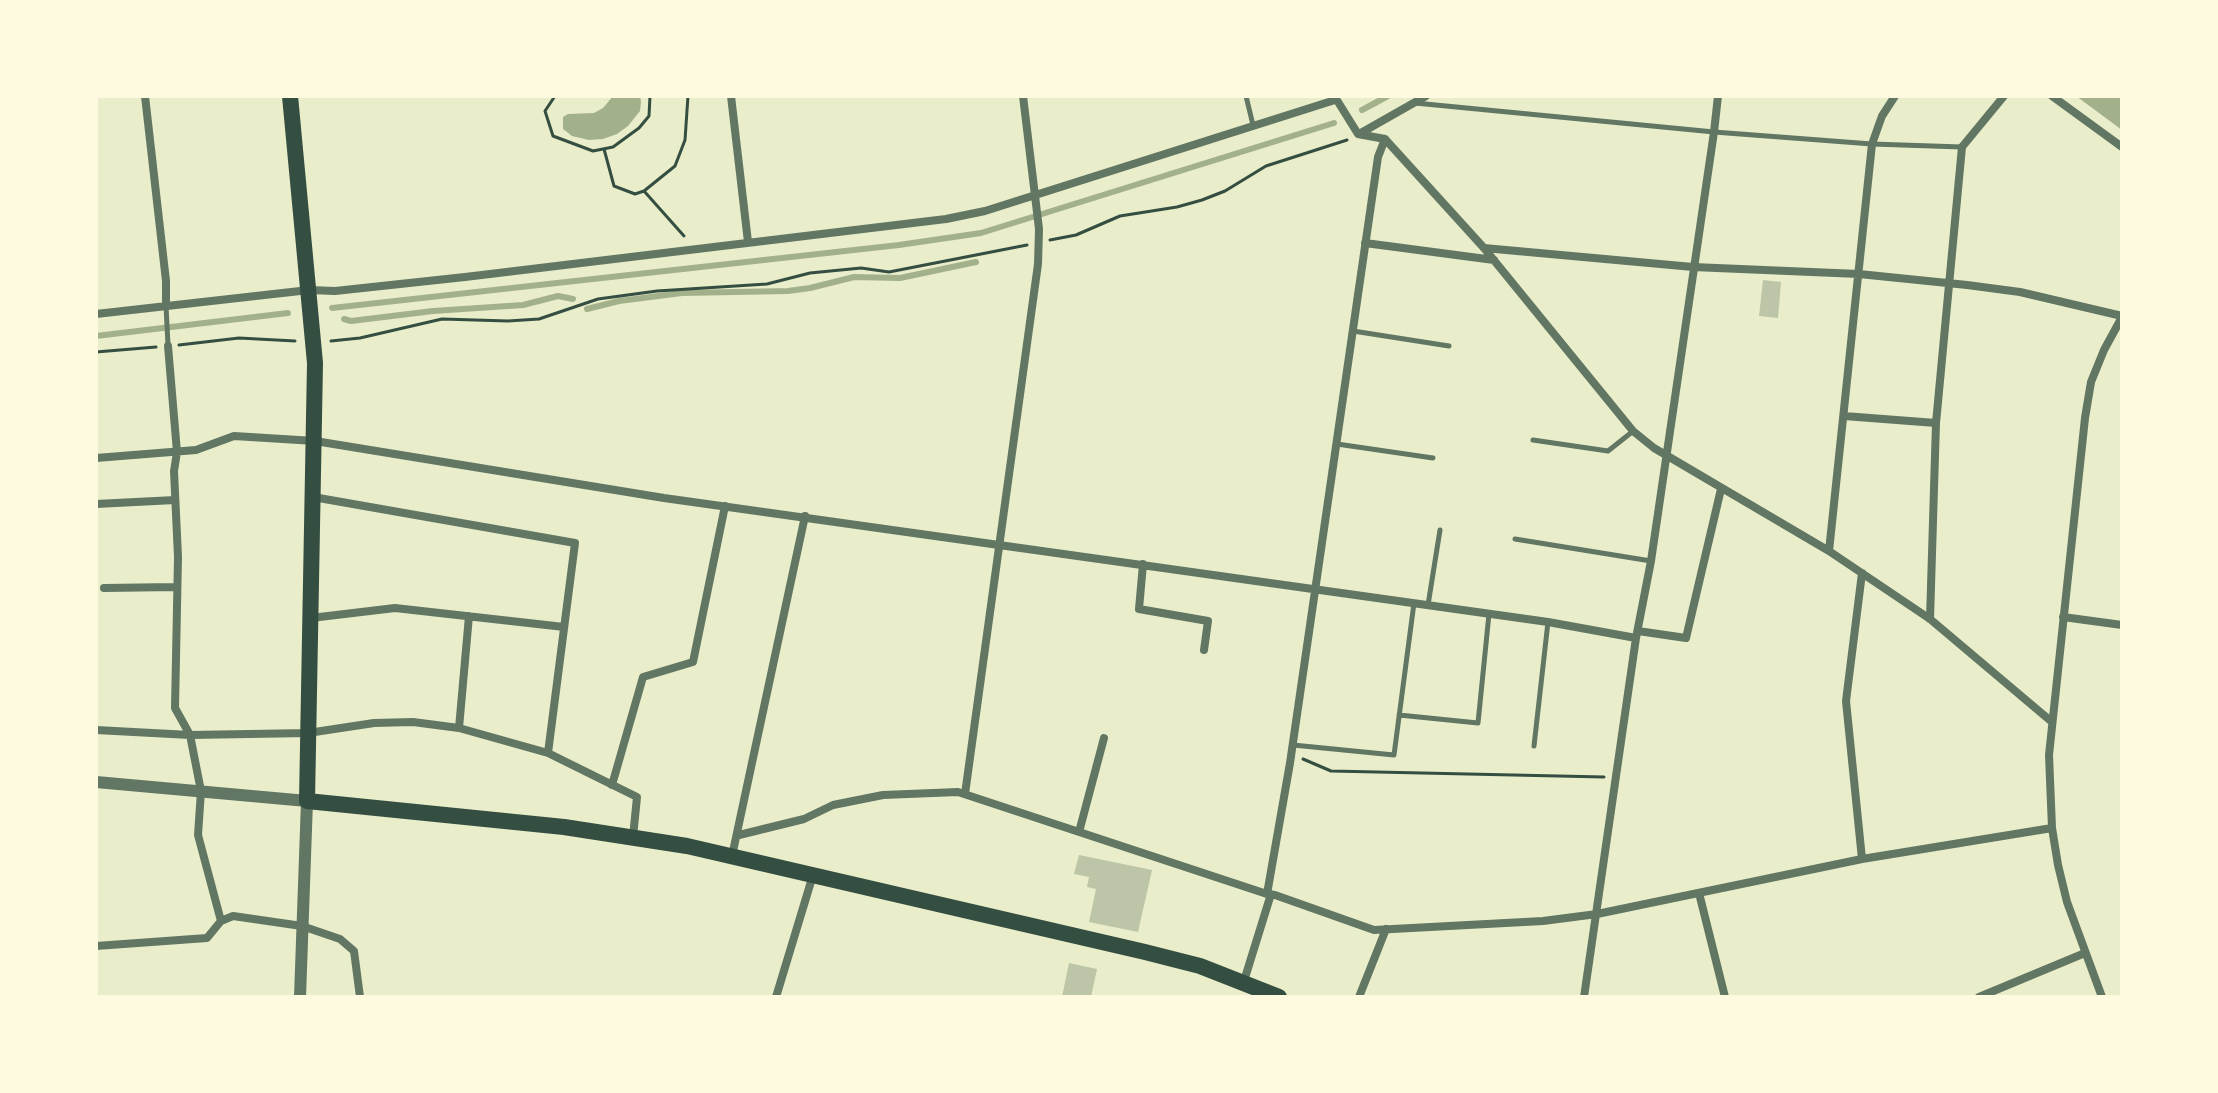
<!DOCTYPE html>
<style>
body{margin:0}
#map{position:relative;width:2218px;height:1093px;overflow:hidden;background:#e9edc9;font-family:Poppins,sans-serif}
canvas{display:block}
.frame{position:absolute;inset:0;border:98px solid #fefae0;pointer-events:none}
</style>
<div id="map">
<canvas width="2218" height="1093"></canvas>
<div class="frame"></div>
</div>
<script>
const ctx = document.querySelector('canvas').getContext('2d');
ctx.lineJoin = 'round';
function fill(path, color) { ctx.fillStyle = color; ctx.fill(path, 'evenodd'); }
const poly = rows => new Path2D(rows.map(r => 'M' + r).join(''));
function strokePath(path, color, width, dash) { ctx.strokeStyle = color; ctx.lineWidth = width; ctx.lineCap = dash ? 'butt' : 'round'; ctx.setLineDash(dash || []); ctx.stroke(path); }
const water = poly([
 [613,96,640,96,641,102,640,111,628,126,617,134,603,139,589,140,572,136,563,129,563,117,568,114,594,113,603,108],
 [2076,96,2122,96,2122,130]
]);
const stream = poly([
 [1362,110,1388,96],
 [332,308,899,245,981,233,1334,123],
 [587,309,619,301,682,293,788,291,810,288,854,277,900,278,976,262],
 [344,319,351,321,433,311,523,305,558,296,573,299],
 [96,336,288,313]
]);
const building = poly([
 [1763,280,1781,282,1778,318,1759,316],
 [1079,855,1152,870,1138,932,1089,922,1096,889,1087,887,1089,877,1074,874],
 [1069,963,1097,969,1091,997,1062,997]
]);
const path = poly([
 [555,96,545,111,553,136,593,151,613,147,639,128,649,116,650,96],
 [604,149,614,186,635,194,644,191,675,166,685,140,688,96],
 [644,191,684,236],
 [1050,240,1076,235,1120,216,1177,207,1202,200,1225,191,1266,166,1347,140],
 [331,341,360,338,442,319,508,321,539,319,598,299,657,291,767,284,810,273,861,268,889,272,1027,245],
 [179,345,239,338,295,341],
 [96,352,156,347],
 [1303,759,1331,771,1604,777]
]);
const service = poly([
 [1246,96,1253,125],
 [1415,103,1714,132,1872,144,1962,147],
 [166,306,168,345],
 [1353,331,1449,346],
 [1533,440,1608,451,1632,432],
 [1337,444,1433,458],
 [1515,539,1651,561],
 [1428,605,1440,530],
 [1399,715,1478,723,1489,614],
 [1293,745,1394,755,1414,603],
 [1534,746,1548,622]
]);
const minor = poly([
 [145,96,166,281,166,306],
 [731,96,748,242],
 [2052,96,2122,147],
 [1335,97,1358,134,1385,139,1484,248,1633,431,1654,448,1829,551,1930,619,2052,722],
 [1359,134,1426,96],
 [1365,243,1494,260],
 [1484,248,1693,267,1859,274,1967,285,2020,292,2122,316],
 [96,314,309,290,335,291,465,277,946,219,985,211,1335,100],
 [168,346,177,452,174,471,178,557,175,708,190,735,201,791,198,835,221,921],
 [1844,416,1936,423],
 [96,458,196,450,234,436,315,441,664,498,1548,622,1636,638],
 [313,497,575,543,548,753],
 [96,504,175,500],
 [1829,551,1872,144,1882,116,1895,96],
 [1143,564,1139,609,1208,621,1204,650],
 [104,588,176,587],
 [2063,617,2122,625],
 [311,618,395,608,564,627],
 [1930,619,1936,423,1962,147,2004,96],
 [1638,631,1686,638,1721,489],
 [459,728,469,616],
 [96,730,190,735,308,733,374,723,413,722,459,728,548,753,637,797,633,837],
 [612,785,643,677,693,662,725,506],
 [965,794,1038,264,1039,229,1023,96],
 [1079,832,1104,738],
 [739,835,804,819,833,805,883,795,958,792,1267,894,1275,895,1374,930,1543,921,1597,914,1862,859,2052,828],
 [732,856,805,516],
 [1862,859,1846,701,1862,573],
 [1699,893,1725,997],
 [1267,894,1290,763,1378,157,1385,139],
 [96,946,207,938,221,921,233,916,302,926,340,939,354,951,360,997],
 [1244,981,1271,894],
 [776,997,813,875],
 [1359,997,1386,929],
 [1584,997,1636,638,1651,561,1714,132,1718,96],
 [1979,997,2085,953],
 [2102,997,2067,902,2058,865,2052,828,2049,755,2085,418,2091,382,2104,350,2122,317]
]);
const tertiary = poly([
 [96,782,307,801,300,997]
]);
const primary = poly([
 [290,96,315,363,307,801,564,827,687,846,1145,952,1200,966,1279,997]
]);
fill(water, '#a3b18a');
strokePath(stream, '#a3b18a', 6);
fill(building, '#bcc5a7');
strokePath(path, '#344e41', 3);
strokePath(service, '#617663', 5);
strokePath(minor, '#617663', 8);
strokePath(tertiary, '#617663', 12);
strokePath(primary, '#344e41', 16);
</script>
